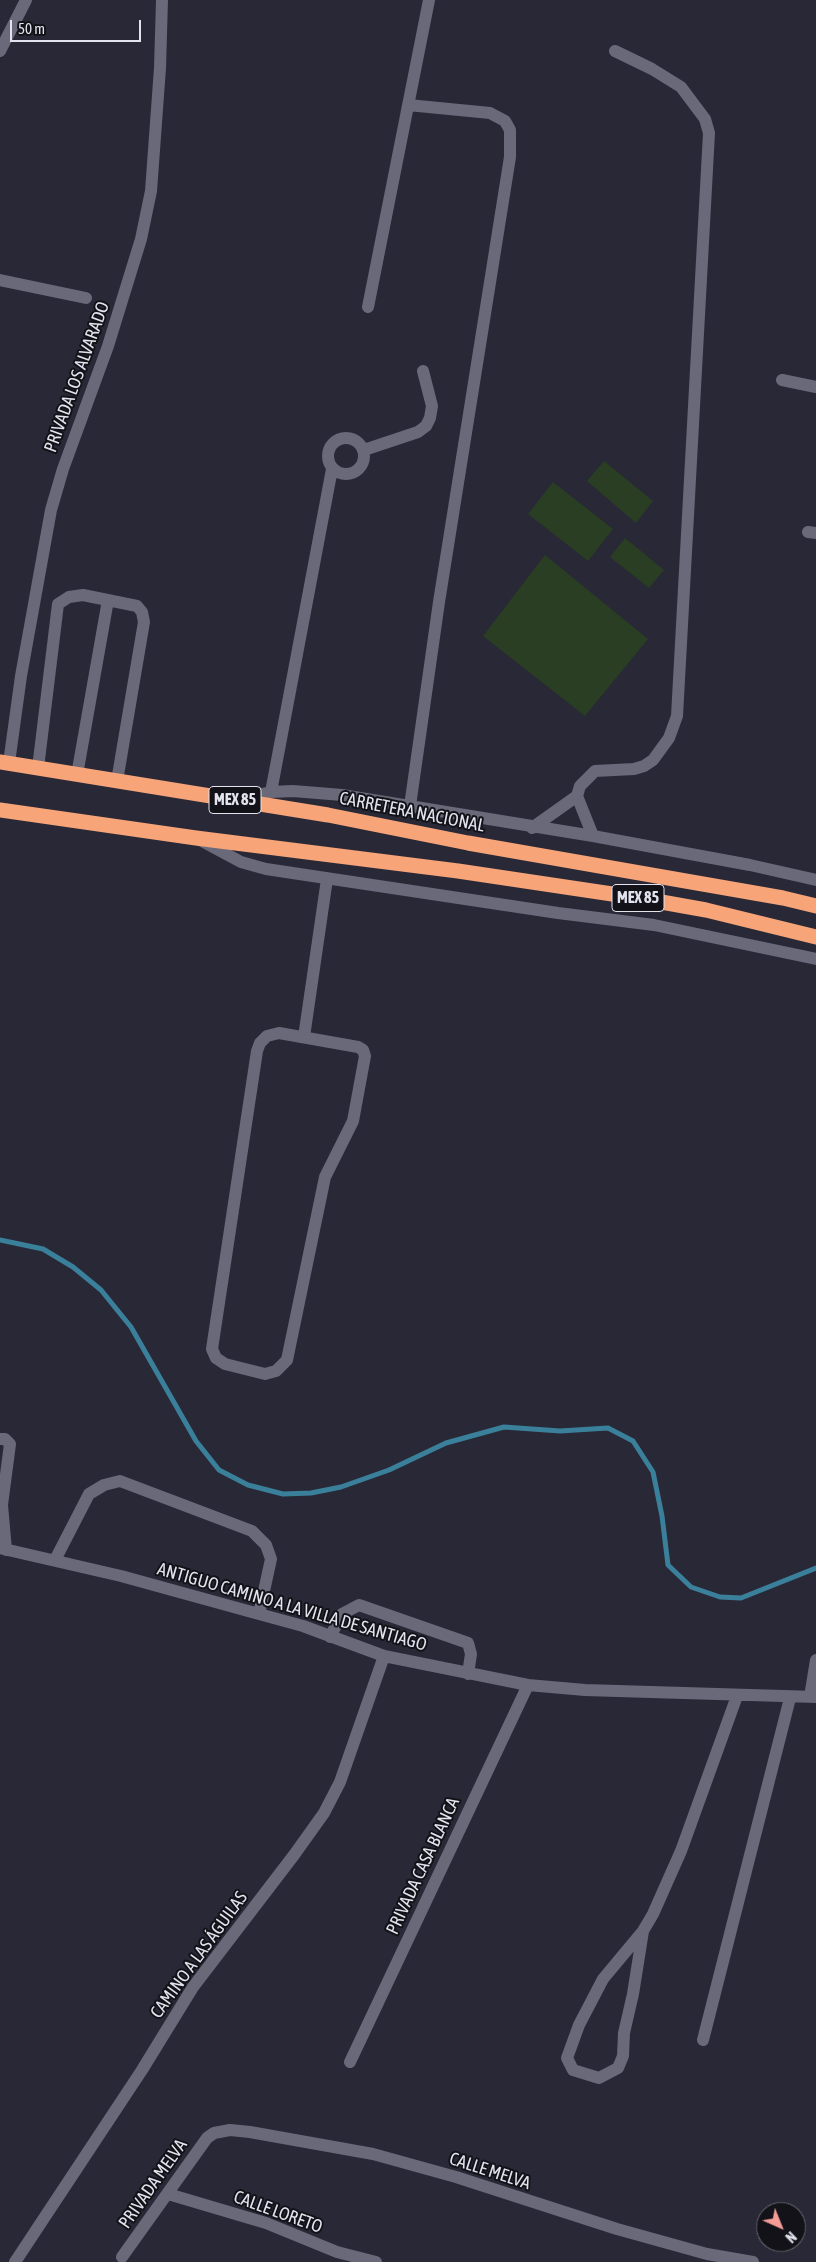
<!DOCTYPE html>
<meta charset="utf-8">
<style>
body{margin:0}
#map{position:relative;width:816px;height:2262px;overflow:hidden;background:#292837;font-family:"Asap Condensed",sans-serif}
canvas{display:block}
.north{position:absolute;left:756px;top:2202px;width:50px;height:50px;box-sizing:border-box;background:#121218;border:1px solid #66666e;border-radius:50%;rotate:136deg;font-size:14px;font-weight:700;line-height:20px;text-align:center;color:#e3e3ee}
.north::after{content:'';display:block;margin:auto;width:18px;height:22px;background:#f59c96;clip-path:polygon(50% 0,100% 100%,50% 72%,0 100%)}
.scale{position:absolute;left:10px;top:20px;width:131px;height:22px;box-sizing:border-box;border:2px solid #e3e3ee;border-top:0;padding-left:6px;font-size:15px;line-height:18px;white-space:nowrap;color:#e3e3ee;-webkit-text-stroke:4px #121218;paint-order:stroke}
</style>
<div id="map">
<canvas width="816" height="2262"></canvas>
<div class="north">N</div>
<div class="scale">50 m</div>
</div>
<script>
const ctx = document.querySelector('canvas').getContext('2d');
ctx.lineJoin = 'round';
function fill(path, color) { ctx.fillStyle = color; ctx.fill(path, 'evenodd'); }
const poly = rows => new Path2D(rows.map(r => 'M' + r).join(''));
function strokePath(path, color, width, dash) { ctx.strokeStyle = color; ctx.lineWidth = width; ctx.lineCap = dash ? 'butt' : 'round'; ctx.setLineDash(dash || []); ctx.stroke(path); }
function drawText(font, color, halo, rows, align = 'center') {
  ctx.font = font + ' "Asap Condensed",sans-serif'; ctx.lineWidth = 4; ctx.setLineDash([]); ctx.textBaseline = 'middle'; ctx.strokeStyle = halo; ctx.fillStyle = color; for (const [text, x, y, turn = 0] of rows) {
    ctx.save(); ctx.translate(x, y); ctx.rotate((+turn || 0) * Math.PI / 180); ctx.textAlign = isNaN(turn) ? turn : align; if (halo) ctx.strokeText(text, 0, 0); ctx.fillText(text, 0, 0); ctx.restore();
  }
}
const green = poly([
 [604,461,653,501,636,523,587,481],
 [553,482,613,529,588,561,528,514],
 [625,538,664,570,649,588,610,557],
 [545,555,648,639,585,716,483,636]
]);
const stream = poly([
 [0,1240,43,1249,73,1267,101,1290,131,1327,196,1441,219,1470,248,1485,283,1494,311,1493,341,1487,389,1470,446,1443,504,1427,560,1431,608,1428,633,1441,653,1472,662,1516,668,1565,691,1587,720,1597,741,1598,816,1568]
]);
const minor = poly([
 [0,51,26,0],
 [408,105,490,113,505,121,510,130,510,157,439,602,410,806],
 [0,280,86,298],
 [368,307,429,0],
 [782,380,816,387],
 '328 456a18 18 0 1 1 36 0a18 18 0 1 1-36 0Z',
 [364,450,418,432,426,426,430,418,432,406,423,371],
 [808,532,816,533],
 [9,763,21,676,51,510,63,469,108,346,141,239,151,191,160,68,162,0],
 [38,768,58,604,69,597,83,595,137,606,142,612,144,622,117,781],
 [77,775,108,600],
 [271,792,332,469],
 [577,796,580,786,595,771,634,769,644,766,653,760,669,738,677,716,709,133,705,119,681,87,652,69,615,51],
 [240,799,271,792,293,791,342,795,593,836,750,865,816,880],
 [532,828,577,796,593,836],
 [200,840,241,862,266,869,558,913,654,925,816,959],
 [279,1033,358,1047,363,1050,365,1056,353,1121,325,1177,287,1360,276,1371,265,1374,225,1364,216,1358,212,1349,257,1051,260,1043,267,1036,279,1033],
 [304,1037,327,879],
 [0,1439,5,1439,10,1444,2,1505,6,1550],
 [0,1548,121,1576,259,1614,303,1626,384,1656,528,1685,585,1690,816,1697],
 [55,1560,89,1494,104,1485,120,1481,252,1531,266,1545,271,1559,259,1614],
 [330,1637,342,1614,359,1605,468,1643,471,1654,468,1674],
 [810,1697,816,1660],
 [643,1931,633,1994,624,2033,623,2056,618,2068,599,2078,573,2070,567,2058,579,2025,603,1979,643,1931,653,1914,681,1851,737,1696],
 [703,2040,790,1698],
 [350,2062,528,1685],
 [168,2194,266,2223,337,2252,376,2262],
 [122,2257,207,2138,214,2133,230,2130,250,2132,373,2154,456,2177,617,2229,707,2254,753,2262],
 [15,2262,142,2070,193,1987,294,1855,324,1813,340,1782,384,1656]
]);
const highway = poly([
 [0,762,328,815,468,843,783,898,816,906],
 [0,810,196,838,458,871,639,898,706,910,816,937]
]);
const shields = [
 [235,800,52],
 [638,898,52]
];
const shieldNames = [
 ["MEX 85",235,800],
 ["MEX 85",638,898]
];
const streetNames = [
 ["PRIVADA LOS ALVARADO",77,377,-70],
 ["CARRETERA NACIONAL",412,812,11],
 ["ANTIGUO CAMINO A LA VILLA DE SANTIAGO",292,1607,16],
 ["PRIVADA CASA BLANCA",423,1866,-65],
 ["CAMINO A LAS ÁGUILAS",199,1955,-54],
 ["CALLE MELVA",490,2171,18],
 ["PRIVADA MELVA",153,2184,-55],
 ["CALLE LORETO",278,2212,20]
];
fill(green, '#293e23');
strokePath(stream, '#3a809a', 5);
strokePath(minor, '#69697a', 12);
strokePath(highway, '#f7a479', 15);
for (const [x, y, w] of shields) { const box = new Path2D(); box.roundRect(x - w / 2, y - 13.5, w, 27, 4); ctx.fillStyle = '#121218'; ctx.fill(box); strokePath(box, '#e3e3ee', 1); }
drawText('bold 16px', '#e3e3ee', null, shieldNames);
drawText('18px', '#e3e3ee', '#121218', streetNames);
</script>
